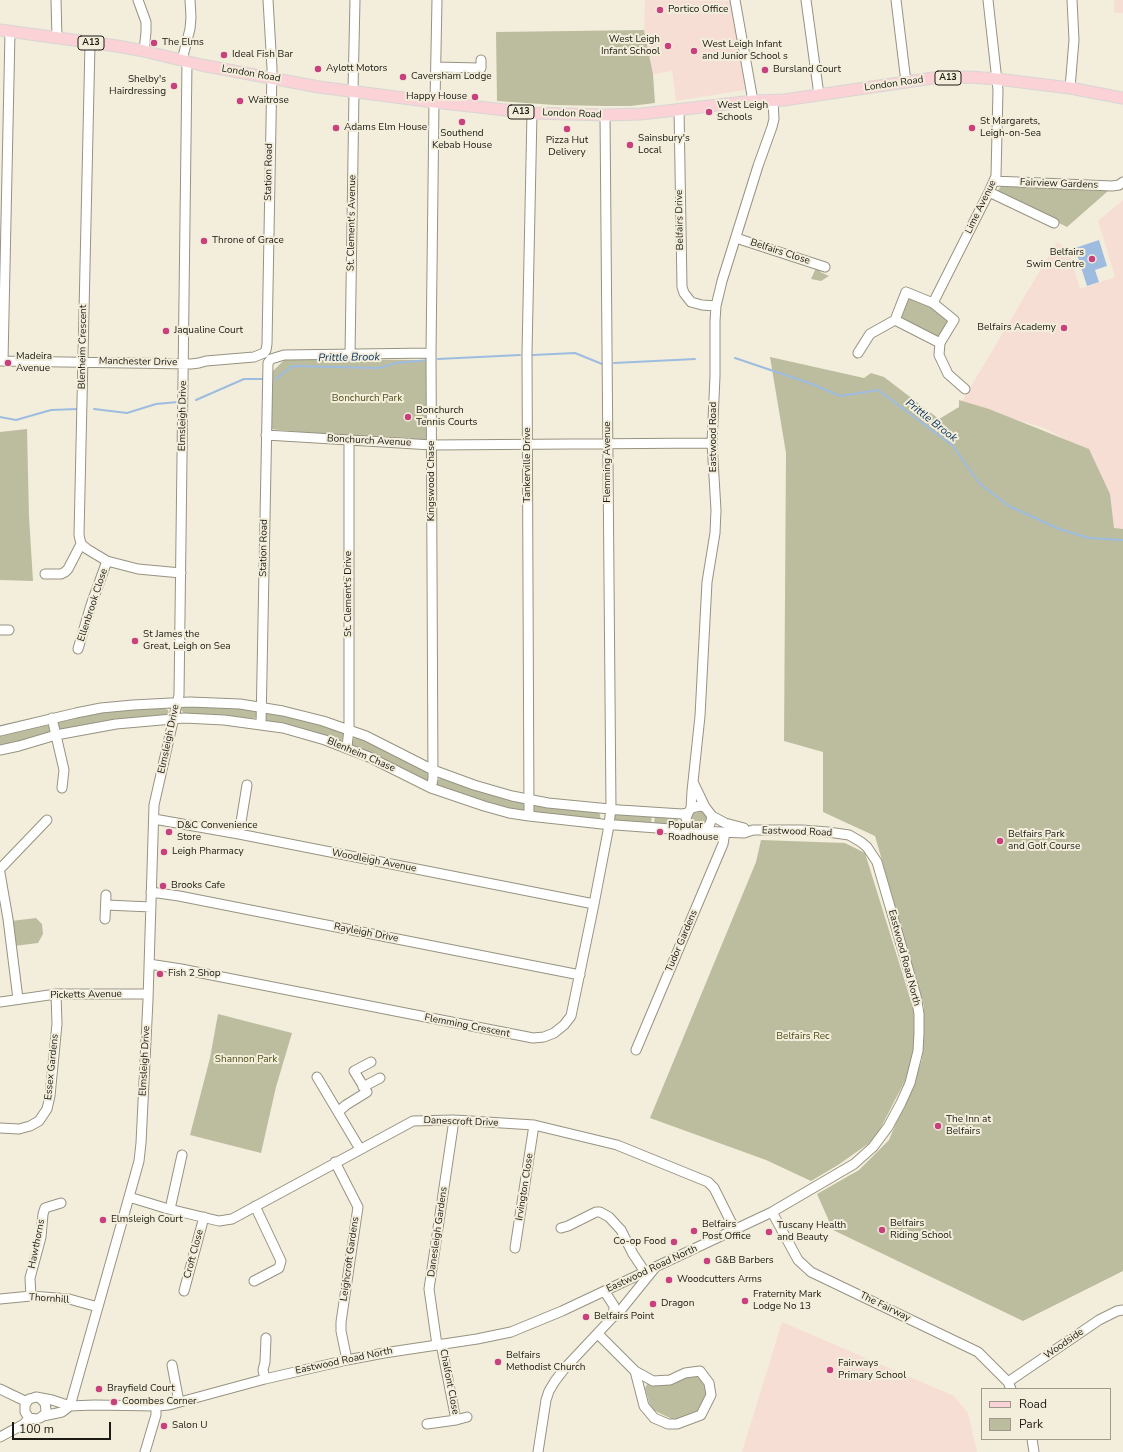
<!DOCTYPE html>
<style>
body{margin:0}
#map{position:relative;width:1123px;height:1452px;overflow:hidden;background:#f3eedb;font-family:"Nunito Sans",sans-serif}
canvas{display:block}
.legend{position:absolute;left:981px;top:1388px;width:130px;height:52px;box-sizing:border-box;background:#f3eedb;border:1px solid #9d998b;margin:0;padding:5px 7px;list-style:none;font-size:12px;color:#1c1a13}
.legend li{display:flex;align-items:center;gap:8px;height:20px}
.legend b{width:20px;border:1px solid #9d998b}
.scale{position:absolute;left:12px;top:1422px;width:99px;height:18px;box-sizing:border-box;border:2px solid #1c1a13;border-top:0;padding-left:5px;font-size:12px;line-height:14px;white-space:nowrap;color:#1c1a13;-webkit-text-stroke:3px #f3eedb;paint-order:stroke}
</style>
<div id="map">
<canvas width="1123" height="1452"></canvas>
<ul class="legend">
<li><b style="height:5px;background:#fbd2d6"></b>Road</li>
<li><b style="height:11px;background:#bcbd9f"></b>Park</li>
</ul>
<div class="scale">100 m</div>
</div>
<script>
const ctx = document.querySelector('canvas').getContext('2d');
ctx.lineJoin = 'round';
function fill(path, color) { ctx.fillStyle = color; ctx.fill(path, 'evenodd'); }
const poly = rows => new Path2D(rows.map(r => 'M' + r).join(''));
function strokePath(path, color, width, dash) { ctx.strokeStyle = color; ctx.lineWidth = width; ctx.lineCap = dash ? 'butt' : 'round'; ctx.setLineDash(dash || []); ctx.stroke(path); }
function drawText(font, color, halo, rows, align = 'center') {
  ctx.font = font + ' "Nunito Sans",sans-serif'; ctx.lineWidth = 4; ctx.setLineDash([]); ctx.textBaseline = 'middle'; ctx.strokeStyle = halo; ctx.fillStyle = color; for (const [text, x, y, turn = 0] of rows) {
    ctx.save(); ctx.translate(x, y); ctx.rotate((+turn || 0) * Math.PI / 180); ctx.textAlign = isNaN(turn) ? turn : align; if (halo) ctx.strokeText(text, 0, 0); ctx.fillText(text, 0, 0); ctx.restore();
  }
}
const education = poly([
 [645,0,733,1,745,90,676,101,672,71,653,74,644,30],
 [1114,0,1123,0,1123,13,1114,13],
 [1123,200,1123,534,1102,532,1082,448,1044,428,961,403,1057,242,1068,249,1080,289,1115,277,1098,221],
 [782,1322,954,1396,968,1413,977,1452,742,1452]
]);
const green = poly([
 [644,30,653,74,655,103,630,106,603,106,555,105,497,101,496,32],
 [1001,186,1108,191,1067,227,997,192],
 [816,268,819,269,820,272,829,276,821,281,811,279],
 [907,295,932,305,951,320,939,340,897,319],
 [770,357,864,378,871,373,884,377,939,419,959,407,959,400,989,409,1089,449,1110,494,1114,528,1123,529,1123,1271,1023,1321,833,1230,817,1194,859,1170,889,1140,922,1060,924,1007,875,836,823,812,823,752,784,741,786,453],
 [285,359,427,360,427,440,349,437,270,429,273,371],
 [27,429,29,517,33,581,0,580,0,432],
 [183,705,214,705,254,710,256,712,257,715,255,718,250,719,184,713,181,710],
 [159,706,168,710,169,714,115,720,84,725,63,730,58,729,57,725,58,721,86,715,125,709],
 [267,712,309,721,339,731,343,733,344,738,341,740,335,740,266,722,264,719,265,714],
 [45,724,50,727,49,732,42,736,0,747,0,735],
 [357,737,429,772,429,780,426,781,353,747,351,745,351,740],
 [440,778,524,802,525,805,525,809,523,811,502,808,437,786,437,782],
 [537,804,599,810,601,821,534,812,533,808],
 '690 818a9 9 0 1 1 18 0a9 9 0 1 1-18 0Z',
 [616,813,652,814,651,824,617,821,614,819],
 [655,814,678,815,677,826,654,824],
 [761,840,845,843,865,853,915,1014,914,1063,875,1139,838,1165,811,1181,766,1160,650,1118,756,862],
 [36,918,42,924,43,934,38,943,14,946,11,921],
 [218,1014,292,1033,276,1087,261,1153,190,1135,210,1058],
 [687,1375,699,1377,706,1384,706,1396,697,1411,674,1420,651,1409,645,1388,648,1383,668,1383]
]);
const water = poly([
 [1099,240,1107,266,1095,270,1099,282,1087,286,1075,248]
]);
const stream = poly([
 [533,355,575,353,602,364],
 [735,358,812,384,840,396,878,390,952,445,980,484,1009,506,1059,529,1089,538,1123,540],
 [438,359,520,355],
 [614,363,695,359],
 [276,379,292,366,379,368,396,363,428,360],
 [196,400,244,379,263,379],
 [94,409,127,413,156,404,178,402],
 [0,417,16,420,51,410,78,409]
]);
const minor = poly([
 [56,0,57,38],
 [138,0,146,22,146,32,144,51],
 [735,0,753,101],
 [806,0,819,95],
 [896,0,906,82],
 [90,43,79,535,81,544,87,549,107,561,138,569,181,573],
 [182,60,190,29,191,17,190,0],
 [436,67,479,68,481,68,481,60],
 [1070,88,1074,40,1072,0],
 [353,91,355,0],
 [435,102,437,0],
 [679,109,682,287,684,293,691,302,702,305,716,306],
 [994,181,1112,186,1119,185,1123,182],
 [989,192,1054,223],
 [736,238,825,267],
 [906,292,933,303,954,320,940,343,895,320,906,292],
 [933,303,989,192,996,176,998,90,988,0],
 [940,343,939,355,948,374,965,389],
 [858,353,870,334,895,320],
 [350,355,354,91],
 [0,361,191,364,199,363,206,361,254,357,264,353,266,350,267,344,272,68,268,0],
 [3,361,10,32],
 [266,435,432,445,712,443],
 [45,574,61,574,65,572,68,569,81,544],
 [0,630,9,630],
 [78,649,91,605,107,561],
 [52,718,64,770,62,788],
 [261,725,268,363,271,359,284,355,431,353],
 [0,731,76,713,101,708,133,705,190,702,240,704,283,711,323,721,366,736,433,770,474,785,512,796,548,803,620,810,682,814,688,813],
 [347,747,349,729,349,440],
 [0,750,19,746,56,735,116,724,184,718,224,720,283,728,325,740,369,757,431,788,484,806,509,813,529,816,602,824,698,831,744,833,753,830,802,830,828,832,849,835,861,842,867,847,877,862,916,996,919,1014,919,1033,918,1051,910,1083,901,1103,888,1127,873,1147,854,1164,772,1212,562,1311,511,1332,477,1339,384,1353,347,1360,265,1379,169,1405,156,1406,94,1405,70,1406,52,1400,36,1397,33,1398,29,1399,25,1405,25,1412,29,1418,36,1419,40,1418,45,1414,46,1410,45,1403,40,1398],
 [693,782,705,807],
 [431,788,433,779,431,353,434,102],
 [691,808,692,791,700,716,707,582,715,533,716,510,712,443,715,376,715,321,716,306,722,281,758,166,772,127,774,119,773,101],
 [529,816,527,353,532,113],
 [712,816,725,823,744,828],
 [154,819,239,834,594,904],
 [694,830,691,828,687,822,686,818,688,813,691,808,700,806,705,807,712,816,711,821,709,826,702,831],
 [239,834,247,785],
 [0,869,47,820],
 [0,873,8,919,18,999],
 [151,892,179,896,580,975],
 [106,905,151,907],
 [105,919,106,895],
 [149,964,181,969,533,1038,544,1037,554,1033,564,1025,571,1016,594,904,608,831,611,809,605,115],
 [0,1002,56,994,148,994],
 [636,1050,723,844,725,832],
 [317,1077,360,1149],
 [363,1087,380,1078],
 [338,1112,346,1105,367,1092,354,1071,371,1062],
 [0,1128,19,1129,30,1126,39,1121,47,1109,50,1096,57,1024,56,994],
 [335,1162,358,1207,341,1322,341,1331,347,1360],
 [129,1197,165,1208,219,1221,232,1219,413,1121,454,1120,534,1125,617,1145,708,1182,714,1188,735,1230],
 [170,1209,182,1155],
 [772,1212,798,1260,811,1272,978,1352,1008,1382,1011,1389],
 [561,1228,568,1226,596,1212,600,1212,609,1217,621,1230,633,1254,645,1272],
 [515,1248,534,1125],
 [254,1281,279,1268,281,1261,255,1206],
 [184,1291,204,1217],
 [605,1292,614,1306,614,1310,610,1320],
 [31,1296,30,1278,41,1237,43,1214,45,1208,61,1203],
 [0,1299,31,1296,69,1299,98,1307],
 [598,1334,635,1371,653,1381,670,1380,685,1373,700,1371,709,1383,711,1395,701,1415,677,1424,668,1424,654,1418,644,1406,635,1371],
 [437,1345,429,1289,454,1120],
 [172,1365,179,1402],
 [265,1379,263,1370,265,1362,266,1338],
 [1008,1382,1099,1320,1117,1311,1123,1310],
 [0,1389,27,1402],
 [70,1406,129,1197,139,1161,141,1143,148,1000,154,805,179,695,187,62],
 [43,1416,62,1412,70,1406],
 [456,1420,467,1417],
 [427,1424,456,1420,441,1344],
 [0,1437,24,1424,29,1418],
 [1032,1439,1034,1452],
 [145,1452,156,1415,156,1406],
 [538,1452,546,1400,549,1391,555,1381,565,1368,610,1320,620,1311,654,1269]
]);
const major = poly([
 [0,30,117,46,144,51,201,65,319,87,434,102,532,113,605,115,641,114,753,101,784,100,933,78,970,77,997,79,1070,88,1123,98]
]);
const markers = [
 [660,10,4,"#c8407e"],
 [154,43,4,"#c8407e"],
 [668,46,4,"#c8407e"],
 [694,51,4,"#c8407e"],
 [224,55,4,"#c8407e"],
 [318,69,4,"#c8407e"],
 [765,70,4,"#c8407e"],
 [403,77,4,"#c8407e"],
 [174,86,4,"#c8407e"],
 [475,97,4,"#c8407e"],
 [240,101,4,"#c8407e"],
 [709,112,4,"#c8407e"],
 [462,122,4,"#c8407e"],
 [336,128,4,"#c8407e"],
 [972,128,4,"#c8407e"],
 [567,129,4,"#c8407e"],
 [630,145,4,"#c8407e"],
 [204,241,4,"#c8407e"],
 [1092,259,4,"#c8407e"],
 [1064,328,4,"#c8407e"],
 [166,331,4,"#c8407e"],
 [8,363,4,"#c8407e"],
 [408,417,4,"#c8407e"],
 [135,641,4,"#c8407e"],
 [169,832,4,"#c8407e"],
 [660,832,4,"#c8407e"],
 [1000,841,4,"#c8407e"],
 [164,852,4,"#c8407e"],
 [163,886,4,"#c8407e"],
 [160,974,4,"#c8407e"],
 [938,1126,4,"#c8407e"],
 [103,1220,4,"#c8407e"],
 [882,1230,4,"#c8407e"],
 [694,1231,4,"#c8407e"],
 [769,1232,4,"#c8407e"],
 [674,1242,4,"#c8407e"],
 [707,1261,4,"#c8407e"],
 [669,1280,4,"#c8407e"],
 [745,1301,4,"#c8407e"],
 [653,1304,4,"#c8407e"],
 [586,1317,4,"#c8407e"],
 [498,1362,4,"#c8407e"],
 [830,1370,4,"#c8407e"],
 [99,1389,4,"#c8407e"],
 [114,1402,4,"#c8407e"],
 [164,1426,4,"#c8407e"]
];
const shields = [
 [91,43,26],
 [948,78,26],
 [521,112,26]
];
const shieldNames = [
 ["A13",91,43],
 ["A13",948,78],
 ["A13",521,112]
];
const poiNames = [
 ["Portico Office",668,10],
 ["West Leigh",660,40,"right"],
 ["Infant School",660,52,"right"],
 ["The Elms",162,43],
 ["West Leigh Infant",702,45],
 ["and Junior School s",702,57],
 ["Ideal Fish Bar",232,55],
 ["Aylott Motors",326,69],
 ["Bursland Court",773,70],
 ["Caversham Lodge",411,77],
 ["Shelby's",166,80,"right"],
 ["Hairdressing",166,92,"right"],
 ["Happy House",467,97,"right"],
 ["Waitrose",248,101],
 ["West Leigh",717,106],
 ["Schools",717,118],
 ["St Margarets,",980,122],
 ["Leigh-on-Sea",980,134],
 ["Adams Elm House",344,128],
 ["Southend",462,134,"center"],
 ["Kebab House",462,146,"center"],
 ["Sainsbury's",638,139],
 ["Local",638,151],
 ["Pizza Hut",567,141,"center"],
 ["Delivery",567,153,"center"],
 ["Throne of Grace",212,241],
 ["Belfairs",1084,253,"right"],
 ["Swim Centre",1084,265,"right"],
 ["Belfairs Academy",1056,328,"right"],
 ["Jaqualine Court",174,331],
 ["Madeira",16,357],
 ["Avenue",16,369],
 ["Bonchurch",416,411],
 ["Tennis Courts",416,423],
 ["St James the",143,635],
 ["Great, Leigh on Sea",143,647],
 ["D&C Convenience",177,826],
 ["Store",177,838],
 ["Popular",668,826],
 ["Roadhouse",668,838],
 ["Belfairs Park",1008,835],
 ["and Golf Course",1008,847],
 ["Leigh Pharmacy",172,852],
 ["Brooks Cafe",171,886],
 ["Fish 2 Shop",168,974],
 ["The Inn at",946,1120],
 ["Belfairs",946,1132],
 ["Elmsleigh Court",111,1220],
 ["Belfairs",890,1224],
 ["Riding School",890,1236],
 ["Belfairs",702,1225],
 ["Post Office",702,1237],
 ["Tuscany Health",777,1226],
 ["and Beauty",777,1238],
 ["Co-op Food",666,1242,"right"],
 ["G&B Barbers",715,1261],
 ["Woodcutters Arms",677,1280],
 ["Fraternity Mark",753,1295],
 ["Lodge No 13",753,1307],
 ["Dragon",661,1304],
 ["Belfairs Point",594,1317],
 ["Belfairs",506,1356],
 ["Methodist Church",506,1368],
 ["Fairways",838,1364],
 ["Primary School",838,1376],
 ["Brayfield Court",107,1389],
 ["Coombes Corner",122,1402],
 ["Salon U",172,1426]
];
const streetNames = [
 ["London Road",251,74,10],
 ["London Road",894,84,-8],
 ["London Road",572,114,2],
 ["Station Road",269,172,-89],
 ["Fairview Gardens",1059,184,2],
 ["Lime Avenue",981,207,-64],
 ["Belfairs Drive",680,220,-91],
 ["St. Clement's Avenue",352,223,-89],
 ["Belfairs Close",780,252,18],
 ["Blenheim Crescent",83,347,-89],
 ["Manchester Drive",138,362,1],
 ["Elmsleigh Drive",183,416,-89],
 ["Eastwood Road",714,437,-90],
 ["Bonchurch Avenue",369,441,3],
 ["Flemming Avenue",608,462,-90],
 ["Tankerville Drive",528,465,-90],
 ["Kingswood Chase",432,481,-90],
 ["Station Road",264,548,-89],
 ["St. Clement's Drive",349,594,-90],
 ["Ellenbrook Close",93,605,-72],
 ["Elmsleigh Drive",169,739,-78],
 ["Blenheim Chase",361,755,23],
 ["Eastwood Road",797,832,2],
 ["Woodleigh Avenue",374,861,11],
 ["Rayleigh Drive",366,933,11],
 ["Tudor Gardens",682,941,-67],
 ["Eastwood Road North",904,958,75],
 ["Picketts Avenue",86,995,-1],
 ["Flemming Crescent",467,1026,11],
 ["Elmsleigh Drive",145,1061,-87],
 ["Essex Gardens",52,1067,-84],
 ["Danescroft Drive",461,1122,2],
 ["Irvington Close",525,1187,-81],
 ["Danesleigh Gardens",438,1232,-82],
 ["Hawthorns",37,1244,-79],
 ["Croft Close",194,1254,-75],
 ["Leighcroft Gardens",350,1259,-82],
 ["Eastwood Road North",652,1269,-25],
 ["Thornhill",49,1299,4],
 ["The Fairway",885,1307,26],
 ["Woodside",1064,1344,-35],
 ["Eastwood Road North",344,1361,-12],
 ["Chalfont Close",449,1382,79]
];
const parkNames = [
 ["Bonchurch Park",367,399],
 ["Belfairs Rec",803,1037],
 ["Shannon Park",246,1060]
];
const waterNames = [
 ["Prittle Brook",349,358,-1],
 ["Prittle Brook",931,421,38]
];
fill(education, '#f6ded4');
fill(green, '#bcbd9f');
fill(water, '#9ebce0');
strokePath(stream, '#9ebce0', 2);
strokePath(minor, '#979381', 11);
strokePath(major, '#d6d6d5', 13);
strokePath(minor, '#fff', 9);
strokePath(major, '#fbd2d6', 11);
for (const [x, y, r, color] of markers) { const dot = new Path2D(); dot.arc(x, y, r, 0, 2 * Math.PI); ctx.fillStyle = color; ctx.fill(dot); strokePath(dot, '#f3eedb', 1.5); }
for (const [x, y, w] of shields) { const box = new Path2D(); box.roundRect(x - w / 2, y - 7, w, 14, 3); ctx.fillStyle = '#f3eedb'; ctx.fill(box); strokePath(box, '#1c1a13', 1); }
drawText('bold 9px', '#1c1a13', null, shieldNames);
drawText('10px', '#1c1a13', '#f3eedb', poiNames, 'left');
drawText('10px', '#1c1a13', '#f3eedb', streetNames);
drawText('10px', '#4b4c17', '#f3eedb', parkNames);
drawText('italic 11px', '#06305c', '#f3eedb', waterNames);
</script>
